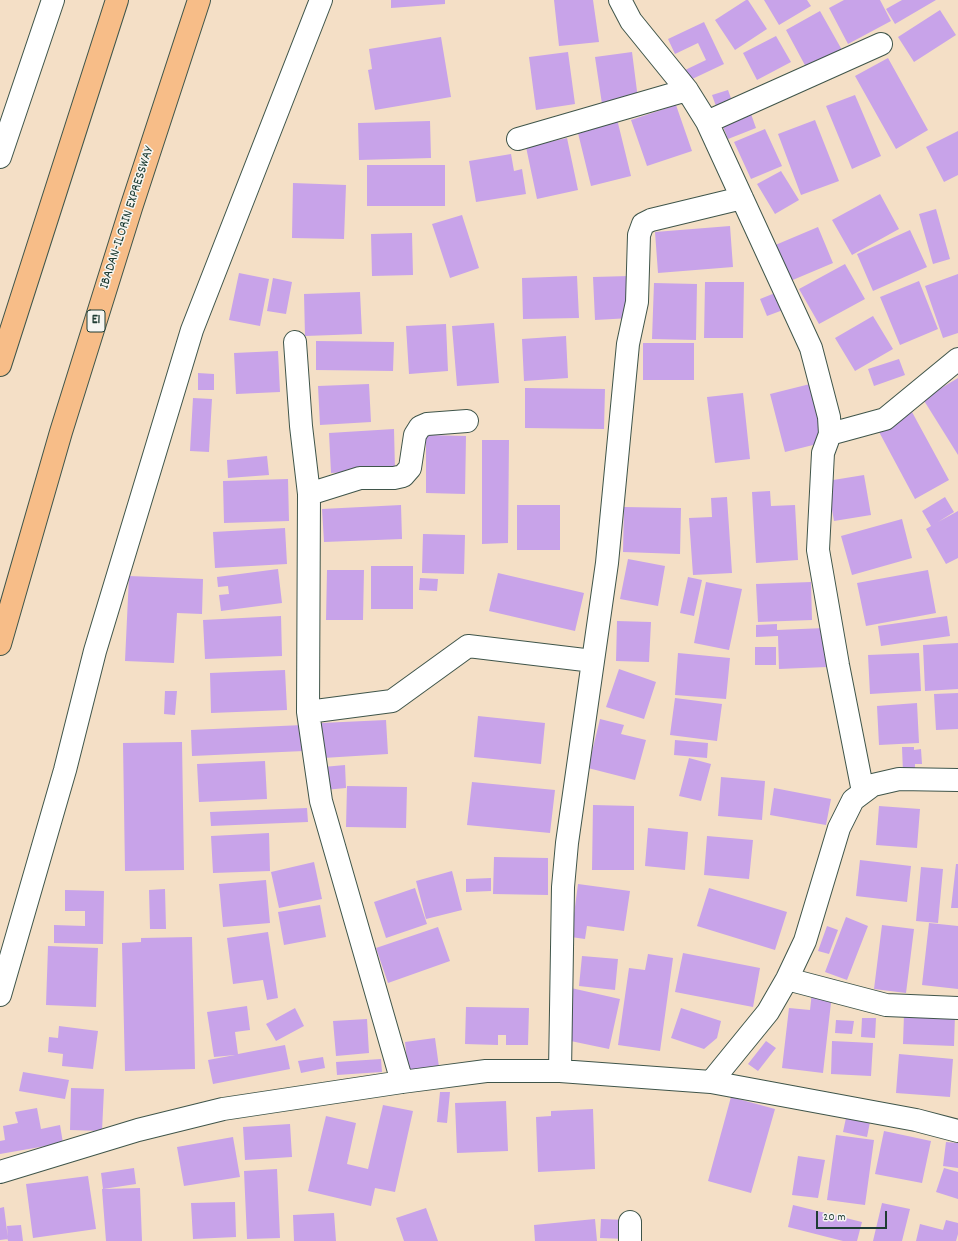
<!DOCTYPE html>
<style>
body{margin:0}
#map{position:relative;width:958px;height:1241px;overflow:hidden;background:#f4dfc6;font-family:Dekko,sans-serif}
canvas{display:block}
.scale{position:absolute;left:816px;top:1211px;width:71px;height:18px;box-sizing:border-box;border:2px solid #1f3d34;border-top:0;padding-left:5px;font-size:12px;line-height:14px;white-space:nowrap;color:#1f3d34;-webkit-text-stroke:3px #f6f6f2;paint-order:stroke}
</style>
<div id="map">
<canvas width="958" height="1241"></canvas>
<div class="scale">20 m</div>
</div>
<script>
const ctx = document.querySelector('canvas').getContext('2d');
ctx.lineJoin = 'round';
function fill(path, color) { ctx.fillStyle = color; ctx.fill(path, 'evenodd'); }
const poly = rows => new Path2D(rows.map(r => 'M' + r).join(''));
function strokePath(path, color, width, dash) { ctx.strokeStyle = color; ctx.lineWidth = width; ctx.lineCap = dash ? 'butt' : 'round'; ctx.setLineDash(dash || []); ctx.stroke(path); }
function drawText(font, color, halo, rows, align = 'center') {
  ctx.font = font + ' Dekko,sans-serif'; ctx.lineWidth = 3; ctx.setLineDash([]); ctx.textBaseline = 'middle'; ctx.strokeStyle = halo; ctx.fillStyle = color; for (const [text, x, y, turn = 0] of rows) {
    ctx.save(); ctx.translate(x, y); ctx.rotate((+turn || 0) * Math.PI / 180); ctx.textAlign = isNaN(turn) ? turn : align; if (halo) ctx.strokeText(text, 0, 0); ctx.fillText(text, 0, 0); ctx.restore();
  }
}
const building = poly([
 [391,0,445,0,445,4,391,8],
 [554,0,593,0,599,42,559,46],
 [746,0,748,0,767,29,735,50,715,20],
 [764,0,807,0,811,6,779,25],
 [844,0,880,0,891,21,848,44,829,8],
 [902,0,936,0,895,24,886,9],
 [940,10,956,35,914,62,898,37],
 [820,11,842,50,807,69,786,30],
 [704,22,724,64,688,81,683,71,706,60,698,43,675,54,668,39],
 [776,36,791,62,757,80,743,53],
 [441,37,451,97,375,110,368,70,372,69,369,49],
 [568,52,575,104,536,110,529,57],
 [632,52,638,99,602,104,595,57],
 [888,58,928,130,896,149,855,76],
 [728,90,733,104,717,109,712,95],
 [855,95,881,156,852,169,826,106],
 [676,105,692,151,647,166,631,120],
 [751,114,756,128,728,139,722,124],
 [617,119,631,176,591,186,577,129],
 [815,120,839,181,801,195,778,134],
 [430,121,431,158,359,160,358,123],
 [765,129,782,166,751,179,734,142],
 [958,131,958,175,944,182,926,147],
 [567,138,578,190,537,199,526,147],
 [511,154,514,171,522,169,526,194,476,202,469,161],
 [367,165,445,165,445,206,367,206],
 [781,171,799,200,775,214,757,184],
 [293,183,346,185,344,239,292,238],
 [880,194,899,229,852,255,832,220],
 [936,209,950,259,933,264,919,214],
 [462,215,479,268,450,278,432,224],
 [730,226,733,267,658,273,655,232],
 [818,227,833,263,788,282,773,246],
 [910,230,927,267,873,291,857,254],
 [412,233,413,275,372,276,371,234],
 [845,264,865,299,819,324,799,289],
 [239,273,269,279,260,326,229,320],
 [958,274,958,333,943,338,925,286],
 [577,276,579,318,523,319,522,278],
 [629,276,631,318,595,320,593,277],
 [273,278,292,282,286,314,267,311],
 [919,281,938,329,900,345,880,297],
 [705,282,744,282,743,338,704,338],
 [654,283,697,284,696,340,652,339],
 [360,292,362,334,305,336,304,294],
 [775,293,783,310,767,316,760,299],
 [873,316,893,349,855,371,835,338],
 [494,323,499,383,457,386,452,326],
 [446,324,448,371,409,374,406,326],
 [566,336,568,378,524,381,522,339],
 [316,341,394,342,393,371,316,370],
 [643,343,694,343,694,380,643,380],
 [278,351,280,392,236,394,234,353],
 [899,359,905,375,874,386,868,369],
 [198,373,214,374,214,390,198,390],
 [958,378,958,455,923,399],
 [369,384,371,422,320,425,318,386],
 [810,384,825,442,785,452,770,394],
 [525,388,605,389,604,429,525,428],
 [743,393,750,459,715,463,707,397],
 [193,398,212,399,209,452,190,451],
 [912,412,949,480,915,499,878,430],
 [394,429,395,470,331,473,329,433],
 [426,435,466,436,465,494,426,493],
 [482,440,509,440,508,543,482,544],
 [267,456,269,475,228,478,227,460],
 [864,475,871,515,834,521,827,481],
 [288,479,289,521,224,523,223,481],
 [770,491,771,506,795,505,798,560,756,563,752,492],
 [727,497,732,573,693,575,689,518,712,517,711,498],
 [945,497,954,512,938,522,958,511,958,558,946,564,926,529,931,526,922,511],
 [401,505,402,539,324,542,322,509],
 [517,505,560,505,560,550,517,550],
 [624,507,681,508,680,554,623,552],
 [902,519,912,558,852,575,841,536],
 [285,528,287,564,215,568,213,532],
 [423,534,465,535,464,574,422,573],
 [628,559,665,566,658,606,620,599],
 [371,566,413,566,413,609,371,609],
 [278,569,282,603,221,611,219,595,229,594,228,586,218,587,217,577],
 [327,570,364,570,363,620,326,620],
 [928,570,936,613,866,626,857,583],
 [498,573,584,593,575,631,489,611],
 [129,576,203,579,202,614,177,613,174,663,125,661],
 [688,577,702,580,694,616,680,613],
 [420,578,438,579,437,591,419,590],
 [706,582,742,589,729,650,694,643],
 [811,582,812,620,758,622,756,584],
 [281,616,282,656,205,659,203,620],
 [947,616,950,636,881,646,878,626],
 [617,621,651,622,649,662,616,661],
 [777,624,777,630,825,628,827,667,779,669,778,636,756,637,756,625],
 [958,643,958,689,925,691,923,645],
 [755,647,776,647,776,665,755,665],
 [678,653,730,658,726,699,675,695],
 [919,653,921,691,870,694,868,655],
 [619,669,656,682,644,719,606,707],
 [285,670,287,710,211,713,210,673],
 [165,691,177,691,175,715,164,714],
 [958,693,958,729,936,730,934,694],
 [675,698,722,704,717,741,670,735],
 [917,703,919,743,879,745,877,706],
 [478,716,545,723,541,764,474,757],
 [600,719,624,725,621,734,646,740,635,780,588,768],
 [386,720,388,754,323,758,321,723],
 [303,725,304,751,192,756,191,730],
 [675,740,708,743,707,758,674,755],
 [182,742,184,870,125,871,123,743],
 [902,747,914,747,914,750,921,749,922,764,915,764,915,772,903,773],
 [689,758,711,764,701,801,679,796],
 [265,761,267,799,199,802,197,764],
 [345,765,346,788,324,790,323,767],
 [721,777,765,781,762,820,718,816],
 [472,782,555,790,550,833,467,825],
 [347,786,407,787,406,828,346,827],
 [774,788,831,799,826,825,770,815],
 [593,805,634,806,634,870,592,870],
 [879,806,920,809,917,848,876,845],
 [307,808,308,822,211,826,210,812],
 [648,828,688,832,685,870,645,866],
 [269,833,270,871,213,873,211,836],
 [707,836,753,840,749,879,704,875],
 [494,857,548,858,548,895,493,894],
 [860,860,911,866,907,902,856,896],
 [314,862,322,899,279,908,271,872],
 [956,864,958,864,958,908,951,908],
 [921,867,943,869,938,923,916,921],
 [452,871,462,910,426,919,416,881],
 [491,878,491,891,466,892,466,879],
 [266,880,270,923,223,927,219,884],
 [578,884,630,891,624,931,587,926,585,939,571,937],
 [415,888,427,924,386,938,374,902],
 [709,888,787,912,775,950,697,926],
 [165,889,166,929,150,929,149,890],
 [65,890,104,891,103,944,54,943,54,925,85,926,85,911,65,911],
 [320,905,326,937,284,945,278,912],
 [846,917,868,926,847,980,825,972],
 [929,923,958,926,958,989,922,985],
 [882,925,914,929,906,993,874,989],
 [827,926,838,930,829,954,818,951],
 [438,927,450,961,388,983,376,948],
 [268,932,278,998,267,1000,263,980,233,984,227,938],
 [192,937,195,1069,125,1071,122,943,141,942,141,938],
 [48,946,98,948,96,1007,46,1005],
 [683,953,760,968,753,1007,675,992],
 [648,954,673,958,660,1051,618,1045,629,968,645,970],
 [582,956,618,959,615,990,579,986],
 [571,988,620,999,609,1049,561,1039],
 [812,992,832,994,823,1073,782,1068,789,1008,810,1010],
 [247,1006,250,1030,235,1032,238,1054,285,1045,290,1069,213,1084,208,1060,235,1055,214,1057,207,1012],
 [466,1007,529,1008,528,1045,506,1045,506,1035,498,1035,498,1045,465,1044],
 [295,1008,304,1026,276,1041,266,1024],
 [681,1008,721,1021,717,1038,704,1049,671,1038],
 [904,1014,955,1015,954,1046,903,1044],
 [862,1018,876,1018,875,1038,861,1037],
 [367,1019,369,1053,336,1056,333,1021],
 [836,1020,854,1021,852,1034,835,1033],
 [59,1026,98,1031,93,1069,62,1066,63,1054,48,1052,49,1037,58,1038],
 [435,1038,439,1067,408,1071,405,1042],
 [766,1041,776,1048,758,1071,748,1064],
 [832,1041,873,1043,871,1076,831,1074],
 [899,1054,953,1059,950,1097,896,1093],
 [323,1057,325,1068,301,1073,298,1061],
 [381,1059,382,1072,337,1075,336,1062],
 [23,1072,69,1080,65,1099,19,1091],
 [71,1088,104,1089,102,1131,70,1130],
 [440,1092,450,1092,447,1123,437,1122],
 [731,1097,775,1109,751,1193,708,1181],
 [506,1101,508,1151,457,1153,455,1103],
 [383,1105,413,1111,395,1192,375,1188,371,1206,308,1191,326,1116,356,1123,347,1164,368,1169],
 [37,1108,41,1129,60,1125,63,1143,0,1154,0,1141,5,1140,3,1126,18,1123,15,1112],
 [593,1109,595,1169,538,1172,536,1117,551,1116,551,1111],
 [846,1118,870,1122,867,1137,843,1132],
 [290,1124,292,1157,245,1160,243,1127],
 [884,1131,931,1141,922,1183,875,1174],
 [836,1135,874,1140,865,1205,827,1200],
 [233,1137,240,1177,184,1186,177,1147],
 [946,1142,958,1143,958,1168,943,1166],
 [798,1156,825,1160,818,1198,792,1195],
 [134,1168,136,1184,103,1189,101,1173],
 [944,1168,958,1172,958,1199,936,1192],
 [277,1169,280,1238,247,1239,244,1171],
 [88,1176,96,1229,33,1238,26,1184],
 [140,1188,142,1241,106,1241,102,1189],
 [235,1202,236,1237,193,1239,191,1203],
 [882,1203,910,1209,902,1241,873,1241],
 [793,1205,862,1222,857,1241,843,1241,788,1227],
 [4,1207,8,1239,0,1240,0,1208],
 [426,1208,438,1241,404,1241,396,1218],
 [334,1213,336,1241,294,1241,293,1215],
 [595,1219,597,1241,535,1241,534,1225],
 [601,1219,627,1220,626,1239,600,1238],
 [946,1220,958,1223,958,1234,956,1241,916,1241,920,1224,943,1230],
 [21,1225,23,1241,8,1241,7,1226]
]);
const minor = poly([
 [620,0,631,21,687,90,707,122,811,348,829,417,830,434,823,453,818,550,838,665,863,792],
 [707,122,881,44],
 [518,139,687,90],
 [0,157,53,0],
 [295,342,301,426,309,494,308,712,321,801,402,1082],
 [830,434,885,419,958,359],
 [309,494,360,478,394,478,403,476,410,468,415,435,420,427,427,424,467,421],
 [308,712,392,701,468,646,593,661],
 [787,979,886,1005,958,1008],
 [0,995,65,770,95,651,192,330,321,0],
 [560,1071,563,887,567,843,607,563,628,344,637,302,639,235,643,224,651,220,742,198],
 [711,1082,768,1012,787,979,805,941,839,828,853,800,873,785,899,779,958,780],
 [0,1172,138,1130,223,1109,402,1082,486,1071,560,1071,711,1082,916,1120,958,1131],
 [630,1222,630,1241]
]);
const motorway = poly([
 [0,365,117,0],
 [0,644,61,432,131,208,199,0]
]);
const shields = [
 [96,321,18]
];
const shieldNames = [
 ["E1",96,321]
];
const streetNames = [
 ["IBADAN-ILORIN EXPRESSWAY",128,218,-72]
];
fill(building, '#c8a3e9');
strokePath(minor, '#3f554a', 24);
strokePath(motorway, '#3f554a', 24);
strokePath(minor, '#fff', 22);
strokePath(motorway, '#f7bd88', 22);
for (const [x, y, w] of shields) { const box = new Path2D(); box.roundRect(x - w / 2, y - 11, w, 22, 3); ctx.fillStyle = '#f6f6f2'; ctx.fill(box); strokePath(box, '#1f3d34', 1); }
drawText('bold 13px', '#1f3d34', null, shieldNames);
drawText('14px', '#1f3d34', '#f6f6f2', streetNames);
</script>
